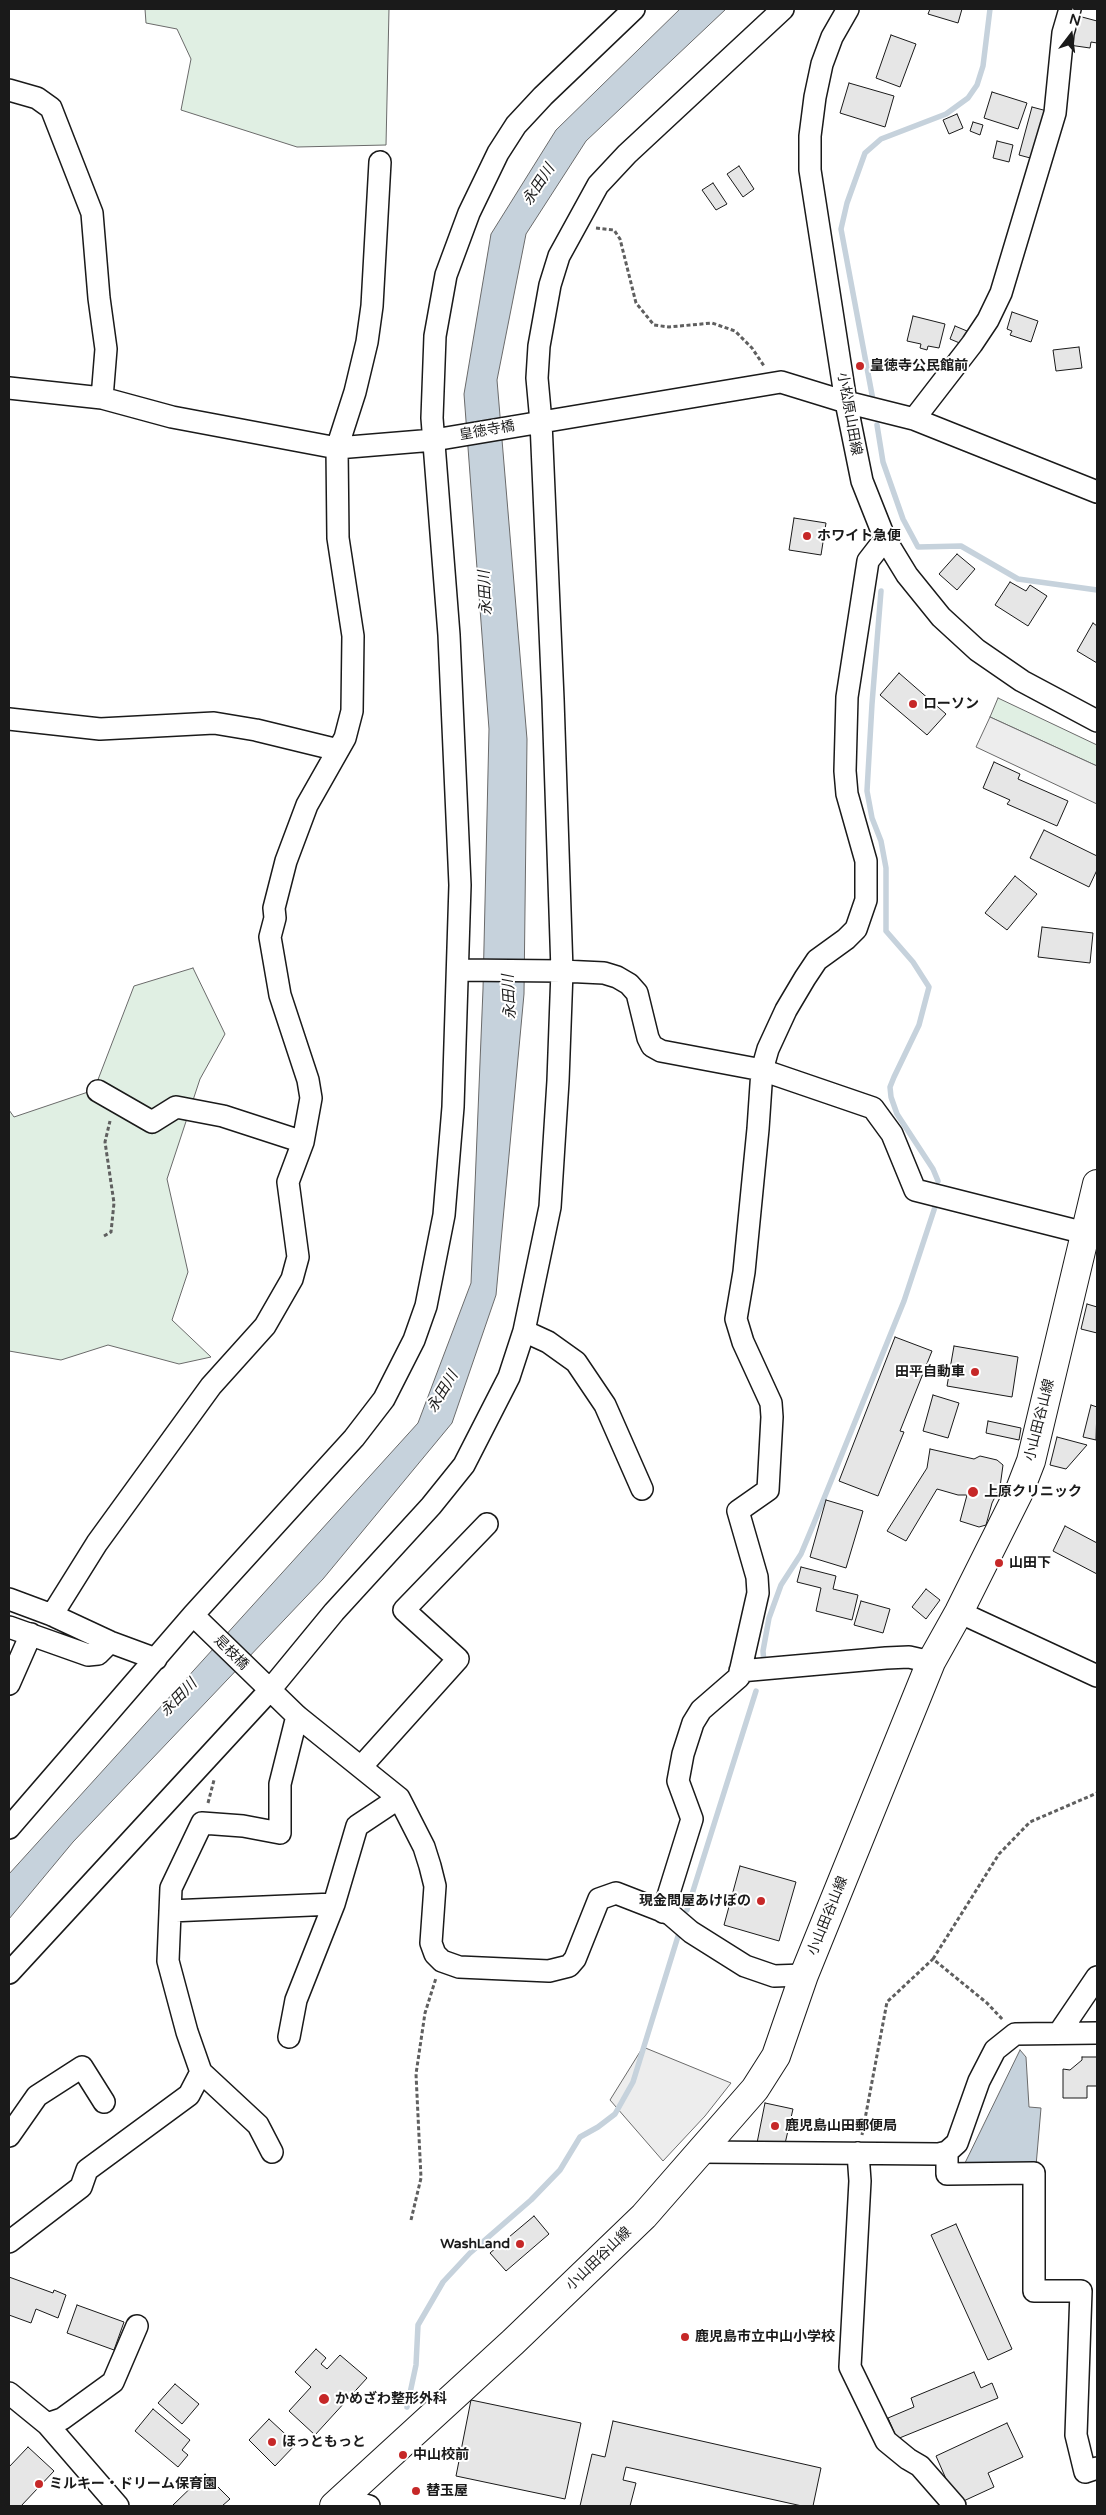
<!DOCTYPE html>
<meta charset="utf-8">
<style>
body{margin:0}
#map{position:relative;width:1106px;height:2515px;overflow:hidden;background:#fff;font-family:"Varela Round",sans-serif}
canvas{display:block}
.frame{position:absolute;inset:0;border:10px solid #1a1a1a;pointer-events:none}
.north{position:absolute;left:1046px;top:10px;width:50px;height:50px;-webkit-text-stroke:4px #fff;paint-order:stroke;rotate:15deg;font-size:14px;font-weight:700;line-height:20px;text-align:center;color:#1a1a1a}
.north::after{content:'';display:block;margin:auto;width:18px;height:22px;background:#1a1a1a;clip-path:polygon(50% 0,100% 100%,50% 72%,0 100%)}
</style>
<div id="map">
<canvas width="1106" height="2515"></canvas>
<div class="frame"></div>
<div class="north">N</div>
</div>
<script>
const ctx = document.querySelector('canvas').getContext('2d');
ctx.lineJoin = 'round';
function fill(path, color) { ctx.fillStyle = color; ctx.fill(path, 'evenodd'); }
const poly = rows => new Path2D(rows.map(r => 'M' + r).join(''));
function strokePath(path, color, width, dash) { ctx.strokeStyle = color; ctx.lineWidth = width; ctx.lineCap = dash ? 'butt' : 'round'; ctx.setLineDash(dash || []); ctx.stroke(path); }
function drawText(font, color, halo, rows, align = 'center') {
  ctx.font = font + ' "Varela Round","Noto Sans JP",sans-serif'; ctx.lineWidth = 4; ctx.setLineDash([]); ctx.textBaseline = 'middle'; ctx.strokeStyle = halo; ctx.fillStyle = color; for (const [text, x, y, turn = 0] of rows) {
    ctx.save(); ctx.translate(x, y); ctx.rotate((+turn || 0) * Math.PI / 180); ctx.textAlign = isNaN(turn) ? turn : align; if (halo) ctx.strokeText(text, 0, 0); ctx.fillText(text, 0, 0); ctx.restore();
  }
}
const green = poly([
 [145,9,389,9,386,145,297,147,181,110,191,59,177,29,146,23,145,9],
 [998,698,1097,745,1097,766,990,717,998,698],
 [193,968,225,1034,200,1079,167,1179,188,1272,172,1320,211,1357,179,1364,108,1345,61,1360,9,1351,9,1110,14,1117,94,1090,134,986,193,968]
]);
const parking = poly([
 [990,717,1097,766,1097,804,976,747,990,717],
 [643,2047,731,2083,705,2116,663,2161,610,2100,643,2047]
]);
const water = poly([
 [680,9,726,9,586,141,526,234,497,380,527,739,524,994,496,1295,452,1423,323,1579,73,1842,9,1919,9,1874,418,1423,471,1283,483,989,489,729,464,394,491,234,556,130,680,9],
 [1020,2050,1026,2057,1029,2107,1041,2108,1036,2166,964,2165,1020,2050]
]);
const stream = poly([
 [873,400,841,229,847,203,865,153,881,139,946,114,968,98,977,85,983,66,990,9],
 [877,425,883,462,903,519,918,547,961,546,1018,579,1097,590],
 [881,591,872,704,867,791,872,818,881,841,886,868,886,931,913,962,929,987,919,1025,894,1077,890,1087,891,1097,897,1114,933,1169,938,1181],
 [764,1663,763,1651,769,1618,781,1585,801,1554,814,1523,904,1301,935,1207],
 [687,1910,756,1691],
 [407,2407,416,2365,418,2325,443,2282,470,2253,531,2200,560,2170,580,2137,598,2127,615,2114,633,2082,679,1933]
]);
const building = poly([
 [930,9,962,9,958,23,928,14,930,9],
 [1082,17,1097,21,1097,43,1091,42,1090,48,1069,45,1073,22,1082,17],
 [891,35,916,44,900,87,876,78,891,35],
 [849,83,894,96,885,127,840,113,849,83],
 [992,92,1027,103,1018,129,984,118,992,92],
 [1032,107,1047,111,1034,159,1019,155,1032,107],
 [957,114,963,128,949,134,943,120,957,114],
 [973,122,983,125,980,135,970,131,973,122],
 [997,141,1013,145,1009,162,993,158,997,141],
 [739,166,754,189,743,197,727,174,739,166],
 [713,183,727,204,716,210,702,190,713,183],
 [1012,312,1038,321,1031,342,1010,335,1012,331,1007,329,1012,312],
 [913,316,945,324,939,348,928,346,927,350,920,348,921,344,907,341,913,316],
 [955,326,967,331,962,344,950,339,955,326],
 [1079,347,1082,368,1056,371,1053,350,1079,347],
 [794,518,826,523,821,555,789,550,794,518],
 [957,554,975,569,957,590,939,574,957,554],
 [1010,582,1026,591,1030,585,1047,596,1028,626,995,605,1010,582],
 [1093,623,1097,626,1097,663,1077,651,1093,623],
 [899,673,946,714,927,735,880,695,899,673],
 [994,762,1020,774,1018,779,1068,801,1057,826,1007,804,1010,800,983,788,994,762],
 [1044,830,1097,856,1097,870,1089,887,1030,858,1044,830],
 [1015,876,1037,894,1007,930,985,913,1015,876],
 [1042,927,1093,933,1090,963,1038,957,1042,927],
 [1087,1304,1097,1307,1097,1333,1081,1329,1087,1304],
 [895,1337,932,1351,900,1431,904,1432,878,1496,839,1481,895,1337],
 [954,1346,1018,1357,1012,1397,947,1386,954,1346],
 [933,1395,959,1403,948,1438,923,1431,933,1395],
 [1091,1405,1097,1407,1096,1440,1083,1437,1091,1405],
 [988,1421,1021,1428,1019,1440,986,1433,988,1421],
 [1057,1437,1087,1445,1066,1469,1050,1465,1057,1437],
 [930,1449,974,1459,980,1456,997,1460,1003,1465,1000,1487,992,1503,986,1525,979,1527,960,1521,967,1495,958,1495,937,1489,906,1541,887,1531,927,1468,930,1449],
 [826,1500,863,1511,846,1568,810,1557,826,1500],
 [1065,1526,1097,1543,1097,1574,1053,1551,1065,1526],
 [801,1567,836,1576,833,1589,858,1595,852,1620,816,1611,821,1588,797,1582,801,1567],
 [926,1589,940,1600,926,1619,912,1607,926,1589],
 [861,1601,890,1609,883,1633,854,1625,861,1601],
 [740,1866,796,1882,779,1941,724,1925,740,1866],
 [1082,2057,1097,2057,1097,2086,1087,2086,1087,2098,1063,2098,1063,2069,1070,2070,1082,2060,1082,2057],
 [765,2103,793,2109,784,2148,757,2143,765,2103],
 [534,2216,549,2234,506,2271,490,2253,534,2216],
 [956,2224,1012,2349,988,2360,931,2235,956,2224],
 [9,2277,53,2293,54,2290,66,2295,58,2318,36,2309,31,2323,9,2315,9,2277],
 [77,2305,124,2322,114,2350,67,2333,77,2305],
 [316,2349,326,2358,321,2364,327,2369,340,2355,367,2378,315,2435,289,2411,311,2387,295,2372,316,2349],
 [974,2372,981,2388,992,2383,998,2398,897,2439,888,2418,914,2407,911,2398,974,2372],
 [175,2384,199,2404,182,2424,158,2403,175,2384],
 [471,2400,581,2423,565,2499,456,2476,471,2400],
 [153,2409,190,2440,182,2450,188,2455,178,2467,135,2431,153,2409],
 [269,2419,296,2444,275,2466,249,2440,269,2419],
 [613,2421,821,2468,813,2506,802,2506,626,2467,623,2480,636,2483,630,2506,580,2506,592,2454,605,2457,613,2421],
 [1007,2423,1023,2457,988,2473,994,2487,957,2504,936,2456,1007,2423],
 [28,2447,54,2471,21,2506,9,2506,9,2467,28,2447],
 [205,2474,230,2499,222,2506,172,2506,205,2474]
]);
const path = poly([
 [596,228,614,230,620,239,636,303,654,325,669,327,712,323,735,331,752,348,764,366],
 [104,1236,111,1232,114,1203,105,1142,110,1121],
 [208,1803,214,1780],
 [933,1959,999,1854,1030,1822,1097,1793],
 [862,2135,887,2002,933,1959,987,2003,1003,2020],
 [411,2220,421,2178,416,2074,425,2013,436,1978]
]);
const minor = poly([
 [848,9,832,37,822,64,815,97,810,136,810,170,846,402,862,481,885,539,907,575,941,617,977,650,1022,681,1097,721],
 [9,90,37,98,51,108,92,213,99,298,106,349,102,398],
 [9,388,102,398,172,417,337,448,434,440,781,382,846,402,914,419,1097,492],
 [914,419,972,344,988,320,1001,293,1055,113,1063,33,1070,9],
 [9,719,100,729,214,723,256,730,338,750],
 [458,970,562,971,604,973,617,977,629,984,637,993,648,1038,652,1046,661,1051,762,1070,873,1108,892,1134,915,1190,1085,1233],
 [98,1091,152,1122,176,1107,223,1116,303,1142],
 [524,1331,548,1342,576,1362,605,1405,642,1489],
 [9,1599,52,1615,110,1642,156,1659],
 [959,1612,1097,1676],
 [52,1615,97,1543,211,1386,265,1326,292,1279,298,1257,288,1182,303,1142,311,1098,308,1080,280,995,270,937,275,918,274,908,286,861,307,805,345,738,352,711,353,636,338,538,337,448,355,392,367,342,372,306,380,162],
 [193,1615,297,1716,399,1798,424,1847,430,1866,435,1886,431,1943,435,1954,442,1961,459,1967,549,1971,569,1966,575,1959,599,1899,616,1893,670,1914,691,1932,745,1966,774,1976,804,1975],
 [9,1627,88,1655,98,1654,110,1642],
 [740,1671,886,1658,909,1657,931,1662],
 [9,1684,31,1634],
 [361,1767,458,1659,404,1610,487,1524],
 [9,1828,193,1615,354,1438,384,1399,414,1340,426,1306,444,1215,453,1107,460,885,449,635,432,418,435,336,446,275,469,213,498,153,516,125,543,96,634,9],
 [170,1911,334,1904],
 [663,1912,692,1819,678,1781,683,1754,693,1723,701,1710,739,1677,758,1593,757,1577,738,1511,768,1490,772,1417,771,1403,743,1342,736,1319,744,1272,758,1129,762,1070,768,1049,786,1010,805,978,817,960,846,939,856,929,866,900,866,861,847,794,845,771,847,697,868,561,885,539],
 [9,1973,269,1691,334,1612,431,1506,464,1465,509,1377,524,1331,550,1207,558,1081,562,971,553,699,541,422,537,378,539,346,550,285,559,256,598,185,627,154,783,9],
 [1059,2033,1097,1977],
 [289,2037,296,2000,334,1904,357,1826,399,1798],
 [9,2136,37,2096,82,2067,104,2102],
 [272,2152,258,2125,201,2072,187,2032,168,1961,171,1888,202,1823,243,1826,280,1833,280,1784,297,1716],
 [701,2152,939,2154,947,2152,957,2143,979,2081,995,2050,1015,2034,1097,2033],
 [947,2152,947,2174,1034,2173,1034,2291,1081,2291,1076,2435,1085,2472,1097,2468],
 [858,2153,860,2181,850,2367,886,2441,908,2459,920,2466,955,2506],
 [9,2242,81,2187,87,2170,189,2095,201,2072],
 [9,2393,47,2424,118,2506],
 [47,2424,62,2419,113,2382,137,2326],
 [344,2499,369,2506]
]);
const major = poly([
 [334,2506,513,2342,644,2216,755,2089,776,2056,804,1975,931,1662,959,1612,1019,1492,1031,1461,1097,1184]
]);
const markers = [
 [860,366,5,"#c62828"],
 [807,536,5,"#c62828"],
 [913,704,5,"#c62828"],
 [975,1372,5,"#c62828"],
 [973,1492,6,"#c62828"],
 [999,1563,5,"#c62828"],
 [761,1901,5,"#c62828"],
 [775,2126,5,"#c62828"],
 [520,2244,5,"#c62828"],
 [685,2337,5,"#c62828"],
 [324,2399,6,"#c62828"],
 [272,2442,5,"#c62828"],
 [403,2455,5,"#c62828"],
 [39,2484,5,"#c62828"],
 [416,2491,5,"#c62828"]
];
const poiNames = [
 ["皇徳寺公民館前",870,366],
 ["ホワイト急便",817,536],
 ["ローソン",923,704],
 ["田平自動車",965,1372,"right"],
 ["上原クリニック",984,1492],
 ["山田下",1009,1563],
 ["現金問屋あけぼの",751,1901,"right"],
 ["鹿児島山田郵便局",785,2126],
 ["WashLand",510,2244,"right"],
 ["鹿児島市立中山小学校",695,2337],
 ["かめざわ整形外科",335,2399],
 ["ほっともっと",282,2442],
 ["中山校前",413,2455],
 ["ミルキー・ドリーム保育園",49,2484],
 ["替玉屋",426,2491]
];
const streetNames = [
 ["小松原山田線",849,414,80],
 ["皇徳寺橋",487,431,-10],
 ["小山田谷山線",1040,1420,-76],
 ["是枝橋",231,1653,45],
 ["小山田谷山線",828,1916,-68],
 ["小山田谷山線",599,2259,-44]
];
const waterNames = [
 ["永田川",539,185,-57],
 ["永田川",486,593,-93],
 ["永田川",510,997,-93],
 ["永田川",443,1392,-59],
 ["永田川",179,1698,-46]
];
fill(green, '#e0efe3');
strokePath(green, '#6a6a6a', 1);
fill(parking, '#ededed');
strokePath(parking, '#6a6a6a', 1);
fill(water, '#c6d2dc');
strokePath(water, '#6a6a6a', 1);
strokePath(stream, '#c6d2dc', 5.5);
fill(building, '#e6e6e6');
strokePath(building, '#1a1a1a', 1);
strokePath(minor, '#1a1a1a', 24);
strokePath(major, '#1a1a1a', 30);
strokePath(path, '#5f5f5f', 3, [4, 2.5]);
strokePath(minor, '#fff', 21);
strokePath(major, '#fff', 28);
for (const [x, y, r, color] of markers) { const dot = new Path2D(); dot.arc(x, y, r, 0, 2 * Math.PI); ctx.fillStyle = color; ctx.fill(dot); strokePath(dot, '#fff', 2); }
drawText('bold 14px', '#1a1a1a', '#fff', poiNames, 'left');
drawText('14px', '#1a1a1a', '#fff', streetNames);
drawText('italic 15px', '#1a1a1a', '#fff', waterNames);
</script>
